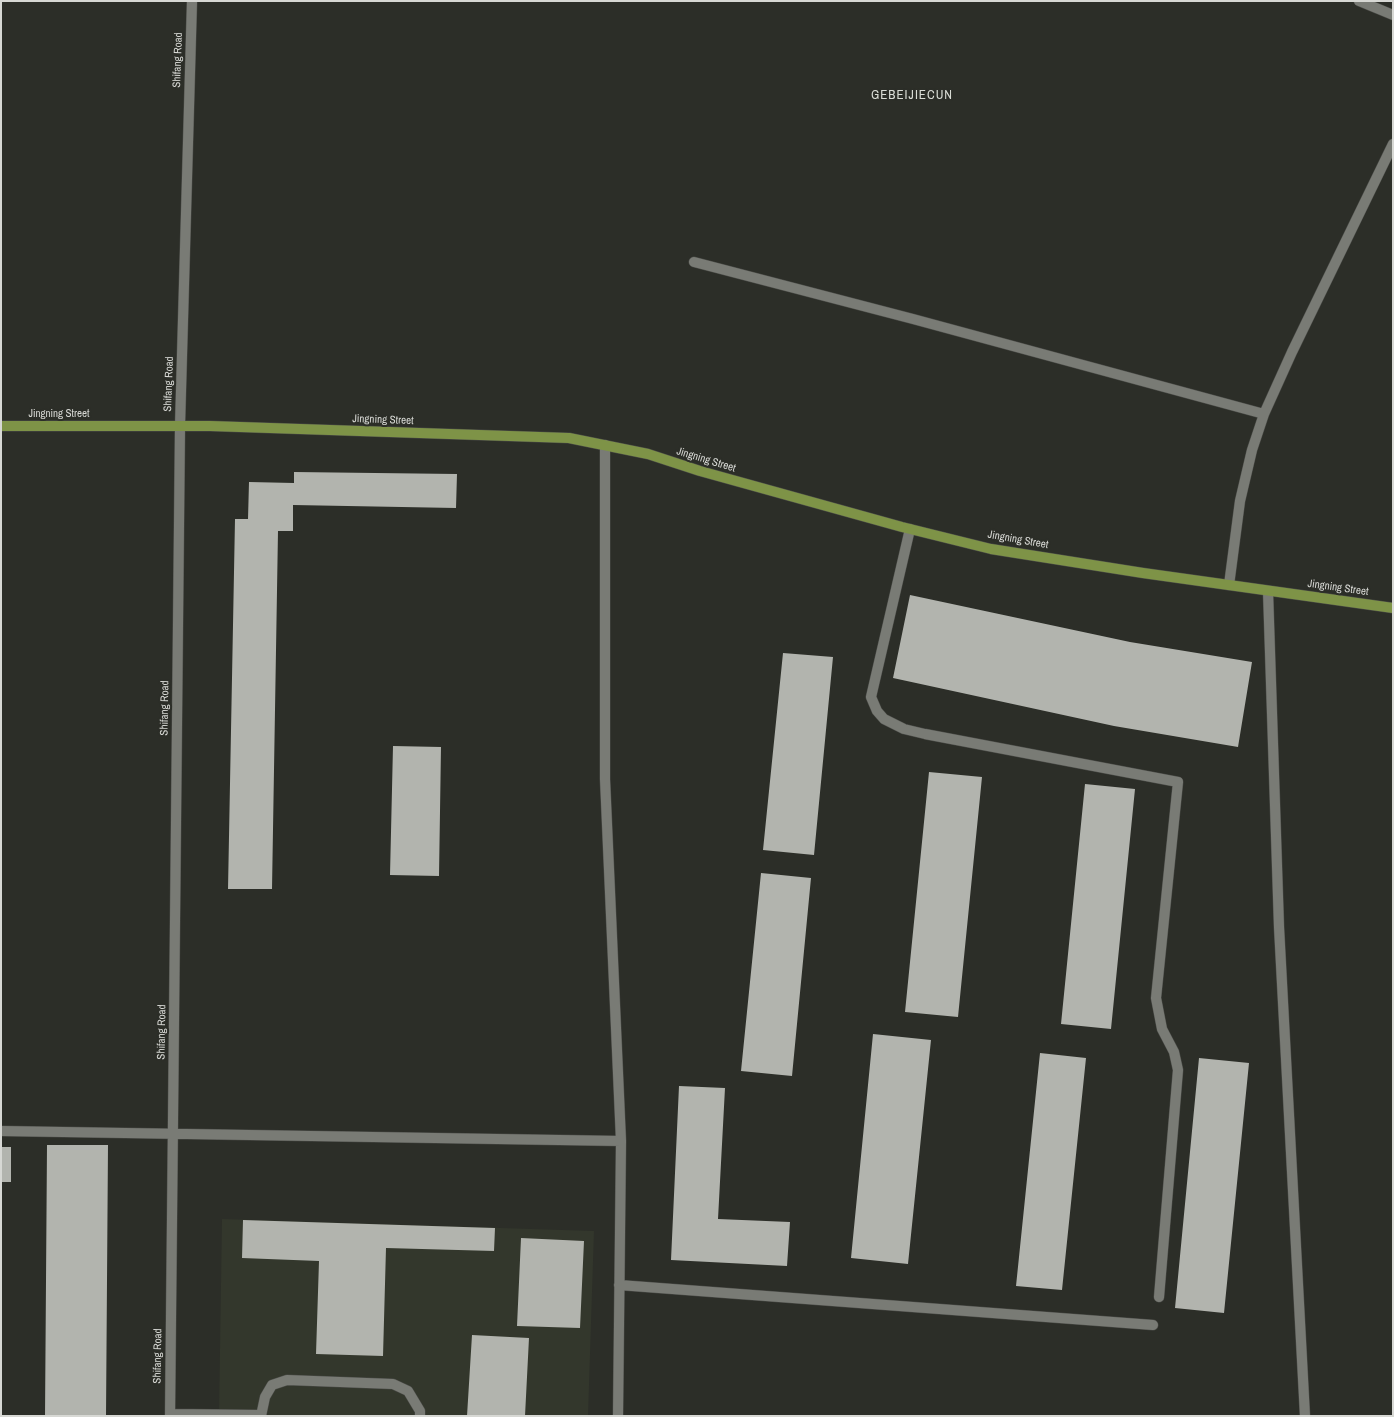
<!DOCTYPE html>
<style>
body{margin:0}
#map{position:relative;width:1394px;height:1417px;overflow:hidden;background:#2c2e28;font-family:"Archivo Narrow",sans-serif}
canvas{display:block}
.frame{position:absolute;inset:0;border:2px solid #d7d8d4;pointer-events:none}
</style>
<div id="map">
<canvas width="1394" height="1417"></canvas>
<div class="frame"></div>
</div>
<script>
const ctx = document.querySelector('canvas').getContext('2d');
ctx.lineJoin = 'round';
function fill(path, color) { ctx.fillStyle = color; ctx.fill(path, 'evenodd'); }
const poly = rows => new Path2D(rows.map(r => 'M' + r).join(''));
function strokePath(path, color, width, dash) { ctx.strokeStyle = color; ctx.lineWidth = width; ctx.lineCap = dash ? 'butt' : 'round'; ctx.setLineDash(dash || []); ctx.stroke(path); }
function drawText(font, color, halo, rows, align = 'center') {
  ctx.font = font + ' "Archivo Narrow",sans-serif'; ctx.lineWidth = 4; ctx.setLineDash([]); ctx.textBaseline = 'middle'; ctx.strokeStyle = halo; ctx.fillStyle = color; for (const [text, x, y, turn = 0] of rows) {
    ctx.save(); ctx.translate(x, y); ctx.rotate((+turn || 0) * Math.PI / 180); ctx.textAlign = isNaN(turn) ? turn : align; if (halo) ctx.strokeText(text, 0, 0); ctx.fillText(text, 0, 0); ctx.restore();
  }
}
const built = poly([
 [222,1219,594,1231,588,1416,219,1416]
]);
const building = poly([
 [294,472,457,474,456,508,293,505,293,531,278,531,272,889,228,889,235,519,248,519,249,482,294,483],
 [910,595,1130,642,1252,662,1238,747,1114,726,893,678],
 [783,653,833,657,814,855,763,850],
 [393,746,441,747,439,876,390,875],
 [929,772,982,777,958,1017,905,1012],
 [1085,784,1135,789,1111,1029,1061,1024],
 [761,873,811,878,792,1076,741,1071],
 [873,1034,931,1040,908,1264,851,1258],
 [1040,1053,1086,1058,1062,1290,1016,1286],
 [1199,1058,1249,1063,1224,1313,1175,1308],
 [679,1086,725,1088,718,1219,790,1222,787,1266,671,1260],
 [47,1145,108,1145,106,1416,45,1416],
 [1,1147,11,1147,11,1182,1,1182],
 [243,1220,495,1228,494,1251,386,1248,383,1356,316,1354,319,1261,242,1258],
 [521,1238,584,1241,580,1328,517,1326],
 [472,1335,529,1338,525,1416,467,1416]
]);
const minor = poly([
 [1359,1,1393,15],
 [694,262,913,319,1264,414],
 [605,445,605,779,621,1141],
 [910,529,871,697,877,711,884,719,904,729,925,734,1178,782,1156,998,1162,1029,1174,1052,1178,1070,1159,1297],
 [1229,585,1240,501,1252,450,1264,414,1292,352,1393,144],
 [1268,591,1279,927,1305,1416],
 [1,1131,621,1141,618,1416],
 [619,1285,1153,1325],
 [170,1414,261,1415],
 [170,1416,180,426,192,1],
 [261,1416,265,1397,272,1385,287,1380,393,1384,408,1391,420,1411,420,1416]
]);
const major = poly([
 [1,426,210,426,569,438,648,454,700,471,902,527,991,549,1143,573,1393,608]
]);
const streetNames = [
 ["Shifang Road",178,60,-88],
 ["Shifang Road",169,384,-88],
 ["Jingning Street",59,414],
 ["Jingning Street",383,420,2],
 ["Jingning Street",706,460,17],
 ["Jingning Street",1018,540,10],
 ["Jingning Street",1338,588,8],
 ["Shifang Road",165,708,-89],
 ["Shifang Road",162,1032,-89],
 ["Shifang Road",158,1356,-89]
];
const quarterNames = [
 ["GEBEIJIECUN",912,96]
];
fill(built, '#33372c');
fill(building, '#b2b4ae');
strokePath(minor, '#4b4c48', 11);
strokePath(major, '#4b4c48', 11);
strokePath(minor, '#797b75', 10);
strokePath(major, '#7e9347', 10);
drawText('11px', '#d7d8d4', '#2c2e28', streetNames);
ctx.letterSpacing = '1px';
drawText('13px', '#daddd6', '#2c2e28', quarterNames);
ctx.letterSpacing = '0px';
</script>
